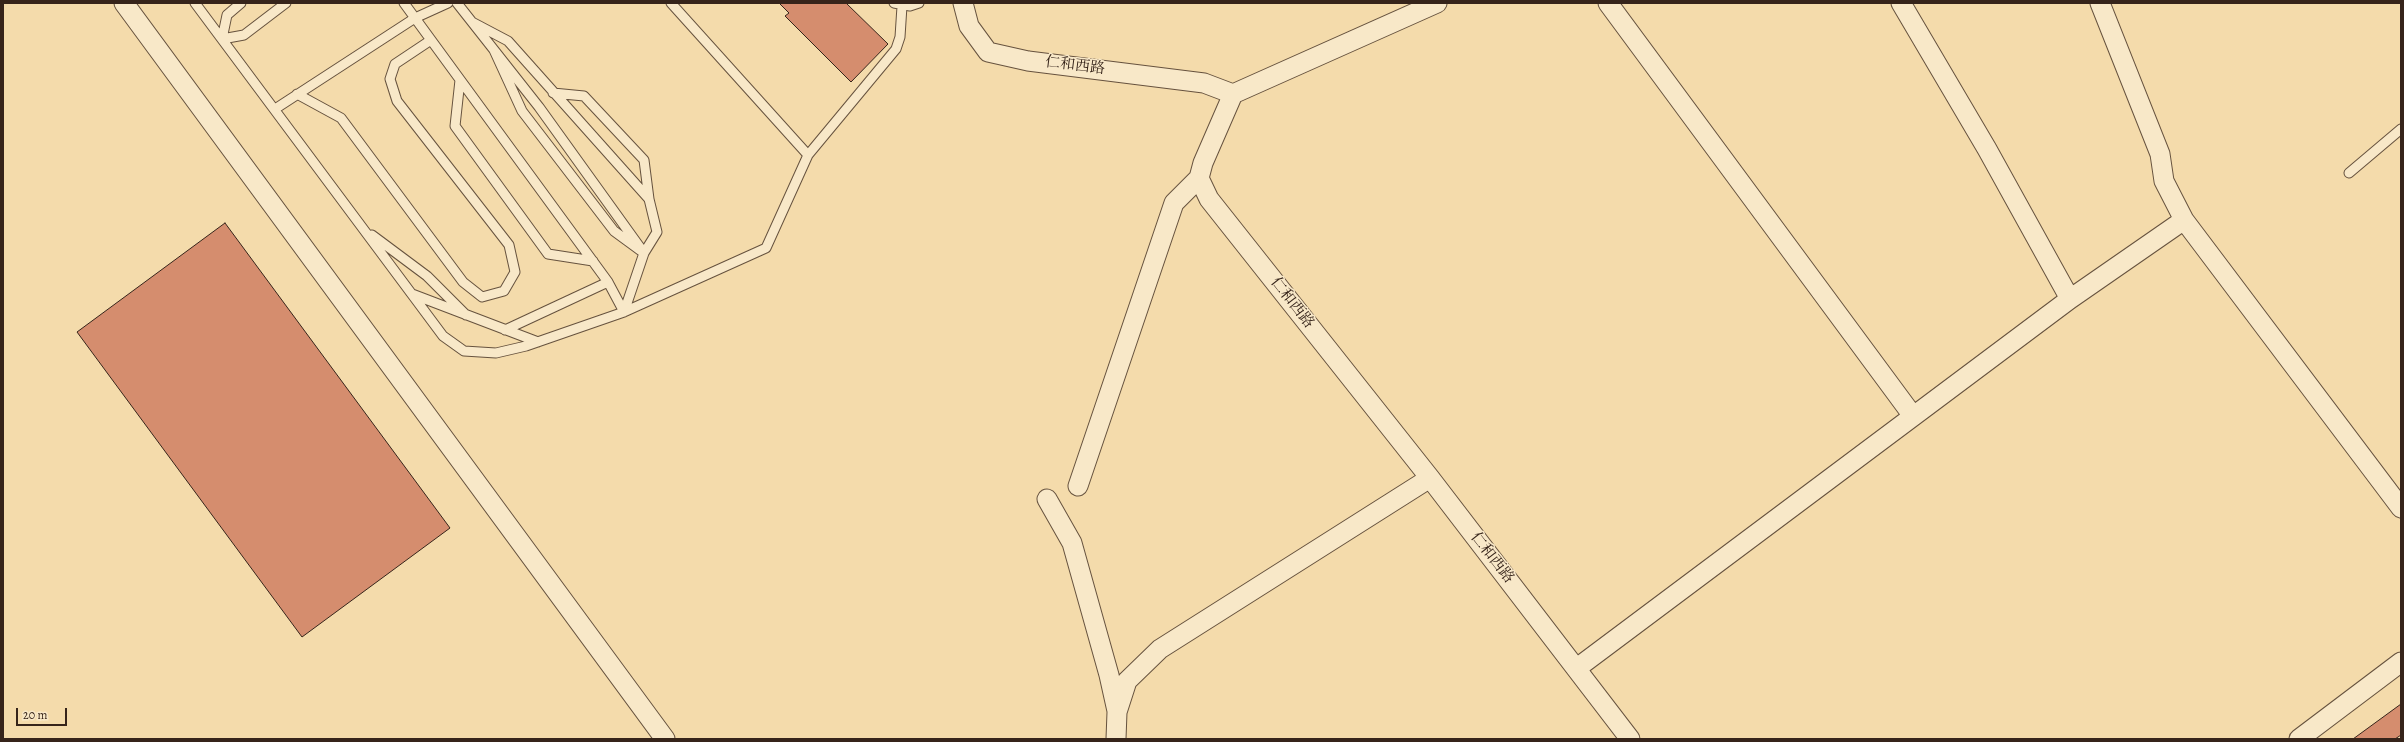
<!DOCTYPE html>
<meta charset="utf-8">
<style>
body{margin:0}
#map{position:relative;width:2404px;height:742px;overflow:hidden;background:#f4dbab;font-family:Alegreya,serif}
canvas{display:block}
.frame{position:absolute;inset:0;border:4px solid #36241a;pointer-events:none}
.scale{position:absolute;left:16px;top:708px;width:51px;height:18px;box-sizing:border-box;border:2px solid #36241a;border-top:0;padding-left:5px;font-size:12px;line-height:14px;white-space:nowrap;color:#36241a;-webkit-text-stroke:3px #f8e8c8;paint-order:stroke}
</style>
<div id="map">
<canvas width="2404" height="742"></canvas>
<div class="frame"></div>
<div class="scale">20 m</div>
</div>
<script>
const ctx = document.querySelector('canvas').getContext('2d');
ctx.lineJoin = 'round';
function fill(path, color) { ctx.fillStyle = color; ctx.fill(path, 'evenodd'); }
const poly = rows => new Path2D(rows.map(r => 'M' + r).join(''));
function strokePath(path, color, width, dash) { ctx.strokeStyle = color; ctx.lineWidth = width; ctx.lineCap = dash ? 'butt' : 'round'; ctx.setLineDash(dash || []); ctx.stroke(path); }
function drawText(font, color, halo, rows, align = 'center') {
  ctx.font = font + ' Alegreya,"Noto Serif SC",serif'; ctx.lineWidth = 3; ctx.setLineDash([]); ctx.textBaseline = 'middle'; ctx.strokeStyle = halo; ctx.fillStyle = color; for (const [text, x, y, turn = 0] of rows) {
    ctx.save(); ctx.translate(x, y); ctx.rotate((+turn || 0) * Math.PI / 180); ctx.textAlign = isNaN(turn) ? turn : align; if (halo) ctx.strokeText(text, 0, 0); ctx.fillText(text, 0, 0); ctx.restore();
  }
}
const building = poly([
 [779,3,846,3,888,44,851,82,785,16,789,13,779,3],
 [225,223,450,528,302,637,77,332,225,223],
 [2401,704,2401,735,2395,739,2353,739,2401,704]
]);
const service = poly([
 [195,3,443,336,464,351,496,353,526,346,624,312,766,248,808,155,896,49,900,37,902,6],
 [241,3,227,15,222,39,244,35,286,3],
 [404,3,608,282,624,312],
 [457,3,539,107,644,253,624,312],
 [671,3,808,155],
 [894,3,910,6,919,3],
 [472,22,508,41,649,199,657,232,644,253,614,231,522,111,494,50],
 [460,80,455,126,548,254,593,261],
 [553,93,584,96,644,160,649,199],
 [297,94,341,118,463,282,482,297,504,291,515,272,509,245,397,101,390,79,395,64,431,40],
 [275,109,415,18,448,3],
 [2349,173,2401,129],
 [372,235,427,276,466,315],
 [412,294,538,342],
 [505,330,608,282]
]);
const minor = poly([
 [124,3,665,739],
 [963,3,969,26,988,52,1028,61,1204,83,1233,94,1203,163,1199,178,1209,199,1430,478,1630,739],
 [1608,3,1913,416],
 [1901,3,1987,149,2070,299],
 [2100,3,2160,154,2164,181,2184,220],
 [1233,94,1437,3],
 [1078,486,1174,203,1199,178],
 [1047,499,1072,543,1109,675,1117,711],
 [1577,668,2070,299,2184,220,2401,508],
 [1116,739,1117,712,1127,681,1160,649,1430,478],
 [2299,739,2401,662]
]);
const streetNames = [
 ["仁和西路",1075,66,7],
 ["仁和西路",1292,303,52],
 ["仁和西路",1492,558,52]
];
fill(building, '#d58d6e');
strokePath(building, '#36241a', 1);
strokePath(service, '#66523e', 11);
strokePath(minor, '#66523e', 21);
strokePath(service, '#f8e8c8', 9);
strokePath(minor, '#f8e8c8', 19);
drawText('15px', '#36241a', '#f8e8c8', streetNames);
</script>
